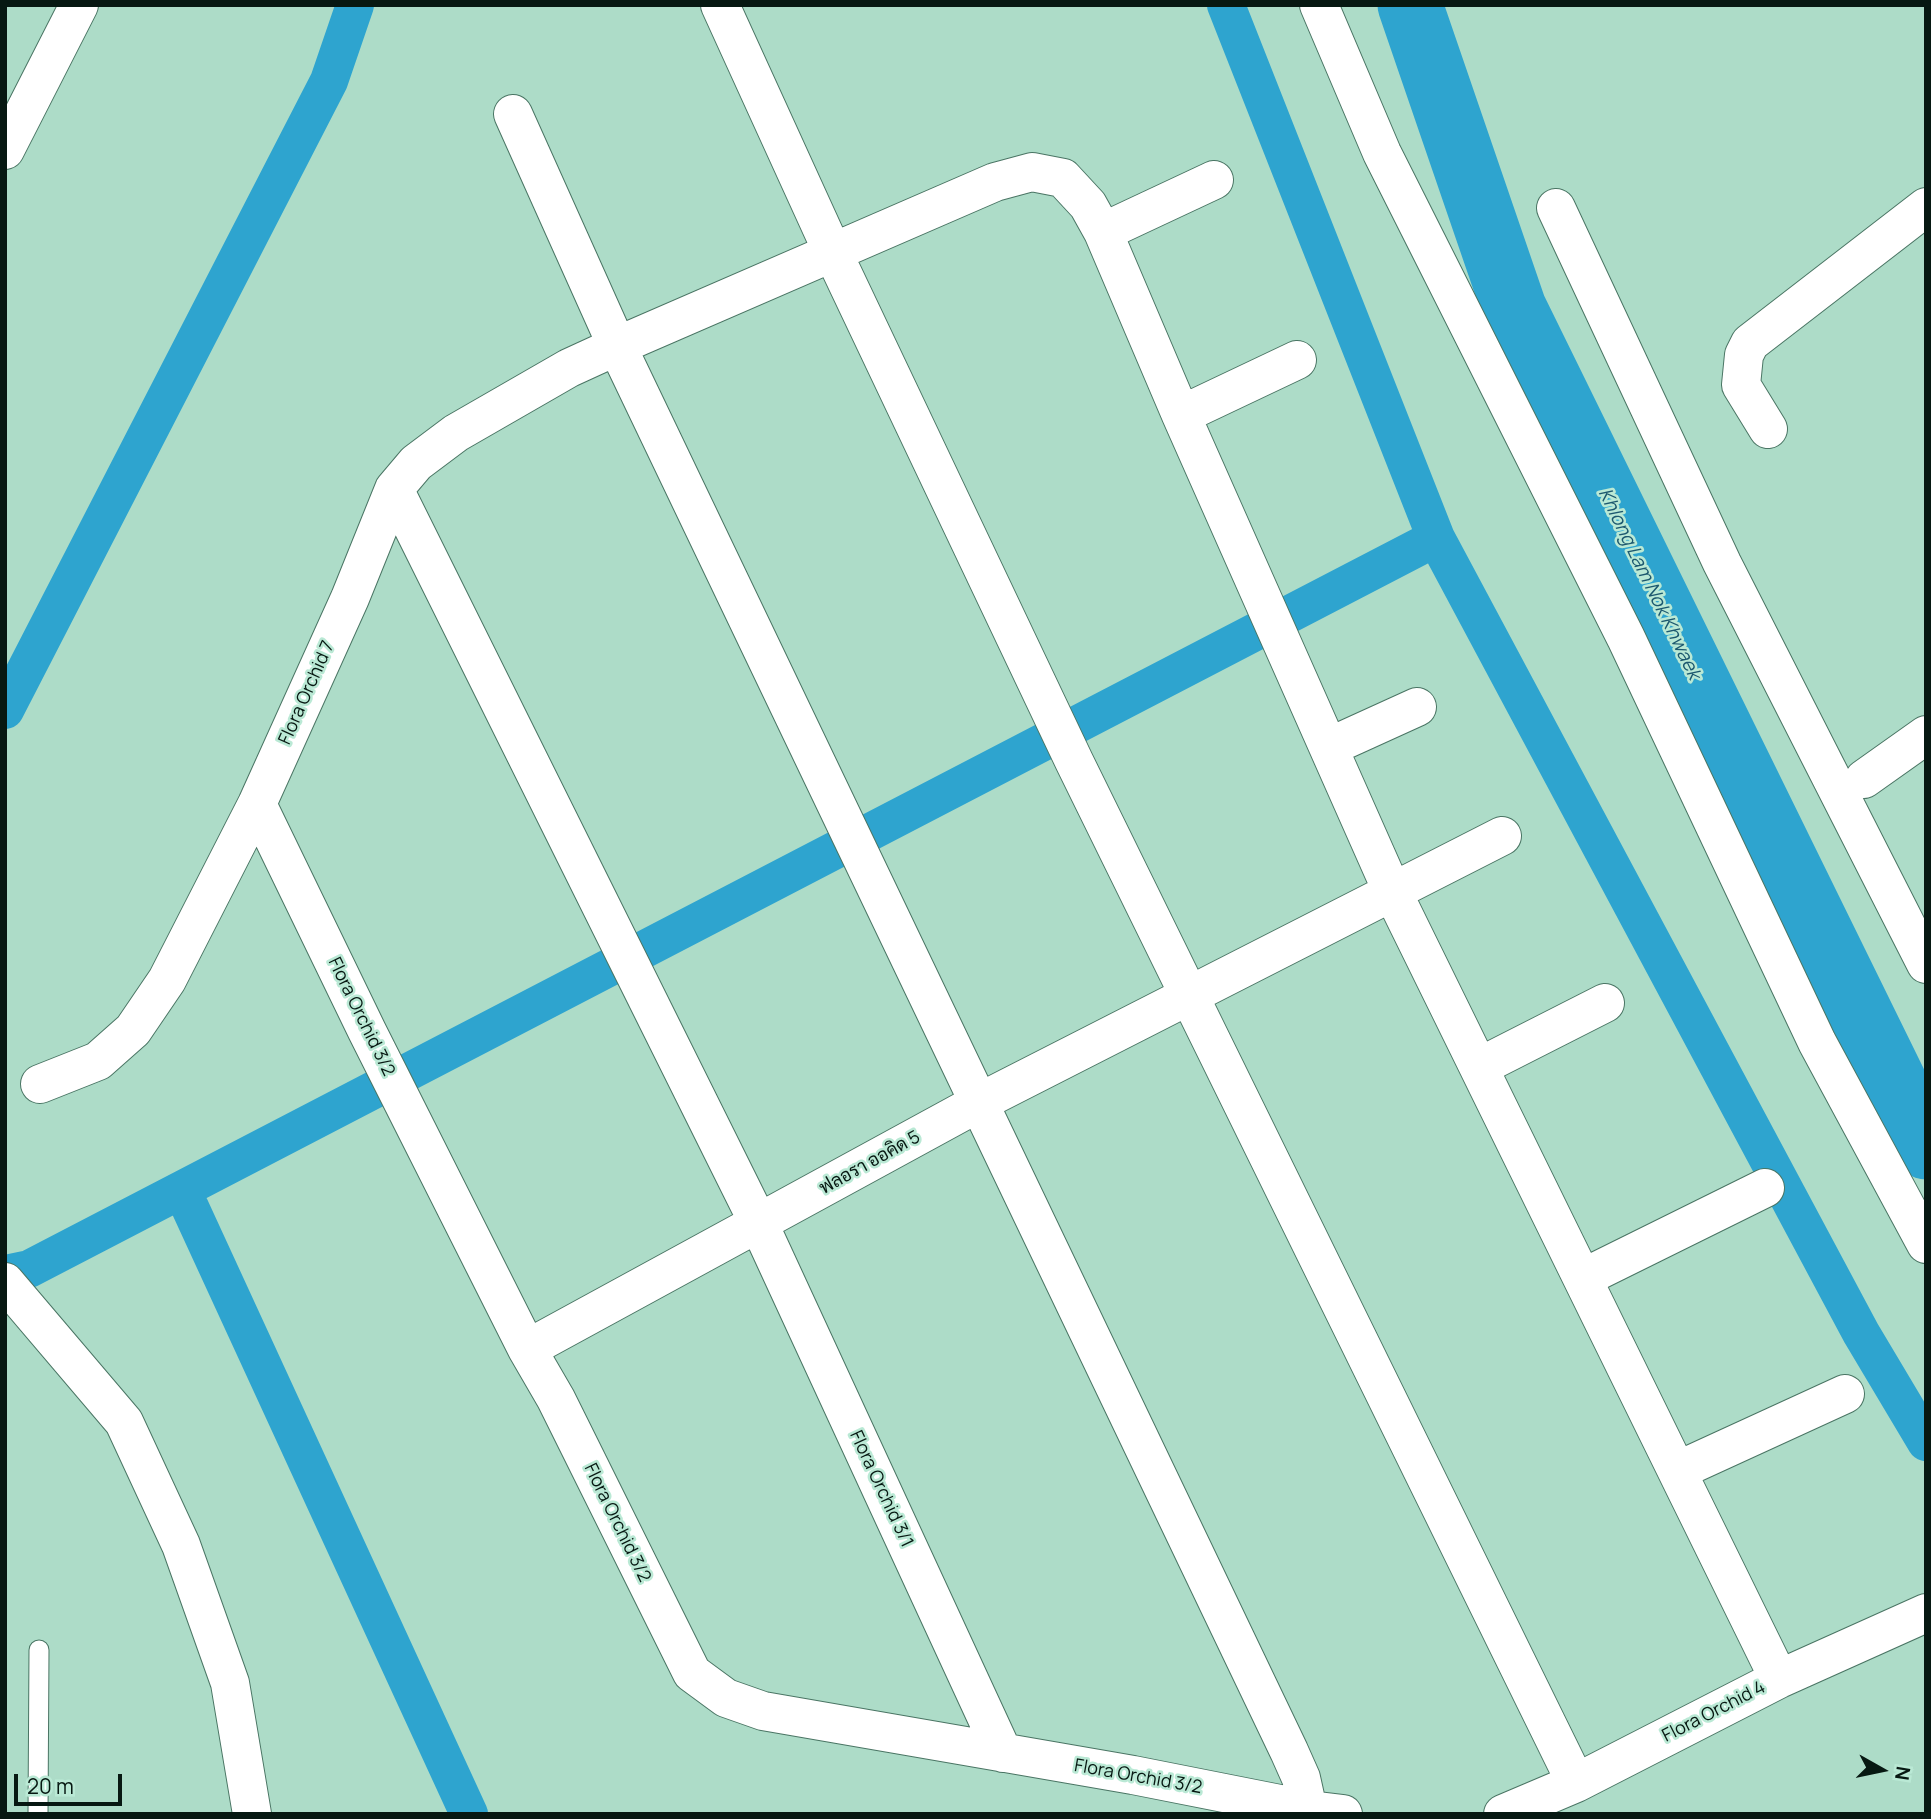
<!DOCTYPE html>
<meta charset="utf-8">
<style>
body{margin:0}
#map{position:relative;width:1931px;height:1819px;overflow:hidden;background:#addcc8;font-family:Manrope,sans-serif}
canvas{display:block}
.frame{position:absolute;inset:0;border:7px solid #071812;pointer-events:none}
.north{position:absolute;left:1847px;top:1735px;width:70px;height:70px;-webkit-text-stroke:5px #bae9d5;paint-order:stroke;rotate:99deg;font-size:19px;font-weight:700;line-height:28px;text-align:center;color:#071812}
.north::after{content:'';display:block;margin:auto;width:24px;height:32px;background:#071812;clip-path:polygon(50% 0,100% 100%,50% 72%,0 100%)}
.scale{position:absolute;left:14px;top:1774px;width:108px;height:32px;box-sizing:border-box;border:4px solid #071812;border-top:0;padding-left:9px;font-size:21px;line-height:24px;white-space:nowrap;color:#071812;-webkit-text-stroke:5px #bae9d5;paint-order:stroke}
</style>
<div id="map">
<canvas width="1931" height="1819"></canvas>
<div class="frame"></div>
<div class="north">N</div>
<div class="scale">20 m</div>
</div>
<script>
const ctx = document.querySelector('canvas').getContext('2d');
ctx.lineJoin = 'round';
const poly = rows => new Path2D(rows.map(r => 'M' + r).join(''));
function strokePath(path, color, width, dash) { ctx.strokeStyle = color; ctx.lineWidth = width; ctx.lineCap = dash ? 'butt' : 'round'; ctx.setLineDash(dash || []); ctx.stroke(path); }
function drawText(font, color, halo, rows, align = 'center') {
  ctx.font = font + ' Manrope,Sarabun,sans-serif'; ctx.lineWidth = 5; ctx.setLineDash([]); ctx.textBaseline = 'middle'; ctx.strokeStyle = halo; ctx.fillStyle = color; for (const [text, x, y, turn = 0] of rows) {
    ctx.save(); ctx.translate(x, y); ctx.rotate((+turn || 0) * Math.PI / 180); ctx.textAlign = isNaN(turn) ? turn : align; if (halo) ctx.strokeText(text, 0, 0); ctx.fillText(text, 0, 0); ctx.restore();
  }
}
const canal = poly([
 [1436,538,1861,1333,1926,1442],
 [5,710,329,81,355,5],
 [182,1190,469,1814],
 [5,1274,29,1269,1436,538,1226,5]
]);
const river = poly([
 [1410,5,1514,308,1926,1147]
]);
const lane = poly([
 [38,1814,39,1650]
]);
const street = poly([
 [720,5,833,253,1074,761,1576,1783],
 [1319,5,1382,153,1626,638,1817,1042,1926,1244],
 [513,114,617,346,1289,1751,1301,1778,1309,1814],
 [5,150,79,5],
 [1556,208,1722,563,1926,964],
 [1103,232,1214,180],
 [1181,415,1297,360],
 [1768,429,1741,385,1744,355,1750,343,1926,207],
 [394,489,759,1224,1003,1753],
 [1329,747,1417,707],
 [1864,779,1926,735],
 [257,804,367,1031,527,1349,556,1399,692,1673,726,1698,763,1711,1133,1775,1310,1810,1343,1814],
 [1479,1067,1605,1003],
 [40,1084,98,1061,133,1030,167,980,257,804,350,598,394,489,416,463,456,433,569,368,617,346,995,182,1032,172,1063,178,1088,205,1103,232,1181,415,1392,891,1779,1679],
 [1583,1278,1765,1188],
 [5,1282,124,1422,181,1545,230,1683,252,1814],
 [527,1349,980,1102,1502,836],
 [1677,1471,1845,1394],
 [1503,1814,1576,1783,1779,1679,1926,1613]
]);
const streetNames = [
 ["Flora Orchid 7",307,693,-66],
 ["Flora Orchid 3/2",361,1017,64],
 ["ฟลอรา ออคิด 5",870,1163,-29],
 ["Flora Orchid 3/1",881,1489,65],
 ["Flora Orchid 3/2",617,1523,64],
 ["Flora Orchid 4",1714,1712,-27],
 ["Flora Orchid 3/2",1138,1777,10]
];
const waterNames = [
 ["Khlong Lam Nok Khwaek",1649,584,64]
];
strokePath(canal, '#2ea4cf', 38);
strokePath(river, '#2ea4cf', 65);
strokePath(lane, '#4a7564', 21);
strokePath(street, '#4a7564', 40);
strokePath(lane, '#fff', 19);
strokePath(street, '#fff', 38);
drawText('18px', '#071812', '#bae9d5', streetNames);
drawText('italic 19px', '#1c586f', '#bae9d5', waterNames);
</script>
